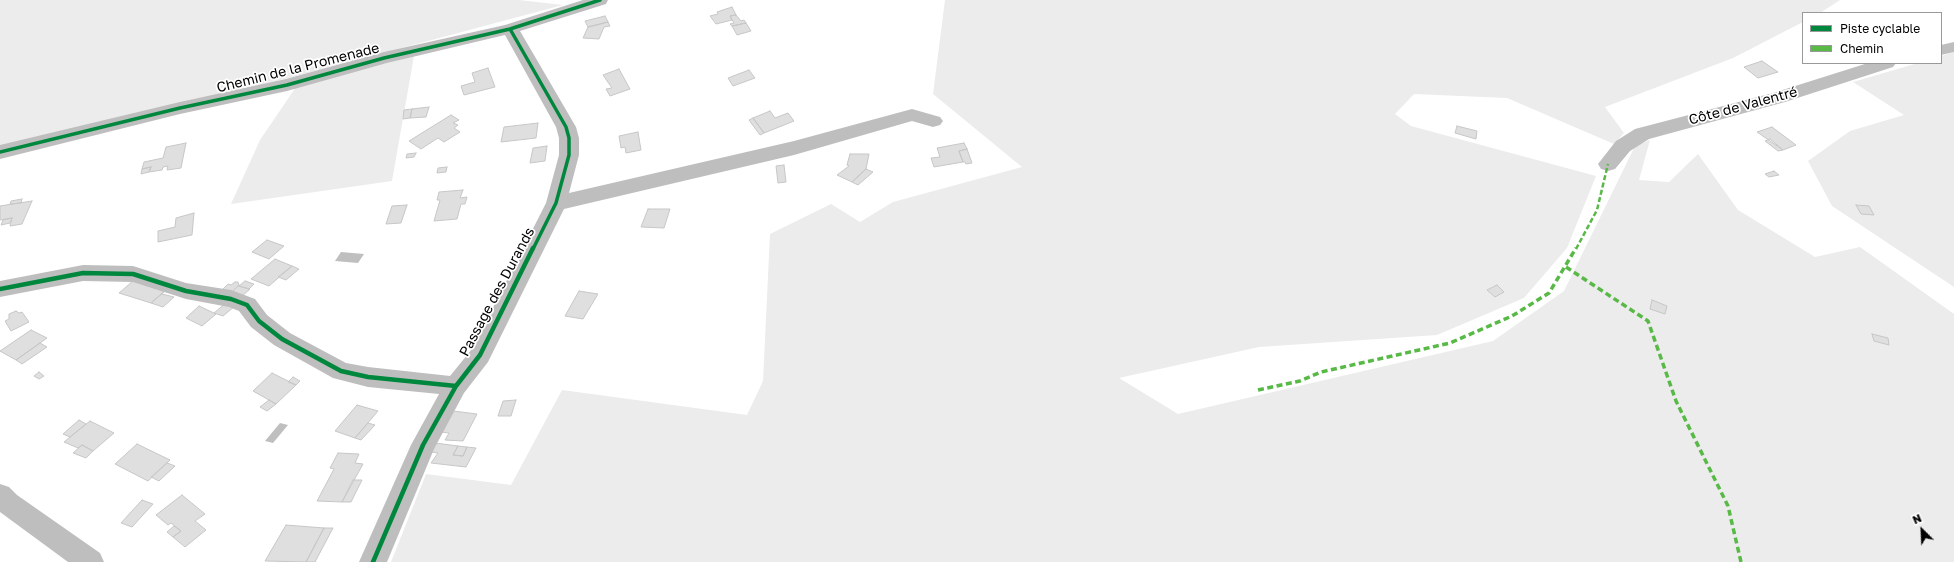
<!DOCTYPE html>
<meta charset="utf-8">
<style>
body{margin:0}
#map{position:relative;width:1954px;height:562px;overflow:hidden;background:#fff;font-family:"Golos Text",sans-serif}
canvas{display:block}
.legend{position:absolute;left:1802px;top:12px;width:140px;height:52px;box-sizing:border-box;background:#fff;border:1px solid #999;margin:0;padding:5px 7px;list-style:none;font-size:12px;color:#000}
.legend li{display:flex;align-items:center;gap:8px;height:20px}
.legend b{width:20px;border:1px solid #999}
.north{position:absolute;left:1902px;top:510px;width:40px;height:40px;-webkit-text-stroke:3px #fff;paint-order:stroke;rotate:336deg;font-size:11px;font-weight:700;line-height:16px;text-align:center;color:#000}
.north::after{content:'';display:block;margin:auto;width:14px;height:18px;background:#000;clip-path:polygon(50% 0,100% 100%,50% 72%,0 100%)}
</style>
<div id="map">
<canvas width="1954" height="562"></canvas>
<ul class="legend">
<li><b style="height:5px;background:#00873e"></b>Piste cyclable</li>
<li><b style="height:5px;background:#58b947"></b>Chemin</li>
</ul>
<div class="north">N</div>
</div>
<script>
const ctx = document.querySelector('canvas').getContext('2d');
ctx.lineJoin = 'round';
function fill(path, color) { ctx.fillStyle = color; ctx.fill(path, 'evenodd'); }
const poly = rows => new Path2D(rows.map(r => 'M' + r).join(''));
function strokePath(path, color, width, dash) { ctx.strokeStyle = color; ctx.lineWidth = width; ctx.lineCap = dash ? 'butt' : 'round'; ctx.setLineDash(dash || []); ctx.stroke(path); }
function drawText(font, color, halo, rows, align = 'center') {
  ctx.font = font + ' "Golos Text",sans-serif'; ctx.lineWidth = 3.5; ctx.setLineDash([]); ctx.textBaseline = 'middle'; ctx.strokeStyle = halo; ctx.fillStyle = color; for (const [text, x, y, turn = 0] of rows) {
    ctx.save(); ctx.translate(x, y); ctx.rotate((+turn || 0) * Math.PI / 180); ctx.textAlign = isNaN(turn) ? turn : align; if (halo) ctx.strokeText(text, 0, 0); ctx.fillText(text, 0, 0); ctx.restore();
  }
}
const green = poly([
 [0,0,519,0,563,5,293,77,0,148],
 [945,0,1840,0,1820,13,1803,13,1803,22,1733,58,1605,107,1624,133,1614,144,1507,98,1414,94,1395,114,1411,126,1596,176,1567,248,1524,298,1437,335,1259,347,1119,378,1178,414,1493,341,1564,291,1635,146,1650,140,1639,180,1669,182,1698,154,1738,210,1815,257,1860,247,1954,314,1954,562,391,562,426,474,511,485,562,390,747,415,763,381,770,234,831,204,860,222,893,202,1022,167,933,94],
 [1954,52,1954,287,1832,206,1808,161,1850,131,1904,115,1853,82,1918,63,1941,63,1941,56],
 [414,56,392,181,231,204,260,140,296,87]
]);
const water = poly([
 [341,252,364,254,358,263,335,261],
 [280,423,288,425,273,443,265,441]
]);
const building = poly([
 [732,7,736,15,730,16,732,20,716,24,710,16,718,14,717,12,732,7],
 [736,15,741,21,744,20,746,23,732,26,730,24,734,23,730,16,736,15],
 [605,16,608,22,588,27,585,21,605,16],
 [608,22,610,26,604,27,599,39,583,38,588,27,608,22],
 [746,23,751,31,737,35,732,26,746,23],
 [1762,61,1778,72,1758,78,1744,67,1762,61],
 [488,68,495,87,464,95,461,86,475,82,472,73,488,68],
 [619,69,630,89,610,96,606,89,612,88,603,75,619,69],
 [749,70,755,78,733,86,728,78,749,70],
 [429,107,426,117,410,118,412,109,429,107],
 [412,109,410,118,403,119,404,110,412,109],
 [770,111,775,118,788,113,794,121,764,133,753,118,770,111],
 [451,115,459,120,453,123,458,125,454,128,460,132,444,142,438,138,421,149,409,141,451,115],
 [753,118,764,133,760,135,749,120,753,118],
 [538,123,536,138,501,142,504,127,538,123],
 [1457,126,1477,131,1476,139,1455,133,1457,126],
 [1772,127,1796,145,1783,150,1757,132,1772,127],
 [638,132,641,150,626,153,625,147,621,148,619,136,638,132],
 [1770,139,1783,150,1778,151,1765,141,1770,139],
 [186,143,181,168,167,170,168,166,163,167,162,170,149,172,151,167,142,169,144,162,163,158,166,147,186,143],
 [964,143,967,149,959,151,963,162,934,167,931,158,940,157,937,148,964,143],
 [547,146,545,161,530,163,533,148,547,146],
 [967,149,972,163,966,164,965,162,963,162,959,151,967,149],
 [416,153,414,157,406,158,407,154,416,153],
 [850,154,869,154,866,169,852,182,837,175,849,166,847,165,850,154],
 [784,165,786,182,778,183,776,166,784,165],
 [151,167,149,172,141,174,142,169,151,167],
 [447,167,446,172,437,173,438,168,447,167],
 [866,169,873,172,858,185,852,182,866,169],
 [1774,171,1779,175,1769,177,1765,174,1774,171],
 [463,190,460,198,467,197,465,204,461,204,457,219,434,221,440,200,437,200,439,192,463,190],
 [22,199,21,203,10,204,11,201,22,199],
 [32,201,22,224,10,226,12,218,0,220,0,206,32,201],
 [407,205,401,223,386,224,392,206,407,205],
 [1856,205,1869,206,1874,215,1861,214,1856,205],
 [648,209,670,209,664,228,641,227,648,209],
 [194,213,192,235,158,242,158,231,175,227,176,218,194,213],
 [12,218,10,223,1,225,3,220,12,218],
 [267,240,284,246,269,259,252,252,267,240],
 [275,259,292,266,269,286,251,279,275,259],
 [292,266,299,269,286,280,278,277,292,266],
 [133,281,165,291,151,303,119,293,133,281],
 [245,281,254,284,249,289,239,286,245,281],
 [235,282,238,282,239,285,230,294,220,292,228,284,231,285,235,282],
 [1497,285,1504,292,1495,297,1487,290,1497,285],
 [238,286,250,289,241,297,230,294,238,286],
 [165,291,162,294,174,297,163,307,151,303,165,291],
 [579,291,598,294,583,319,565,316,579,291],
 [1652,300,1667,306,1665,314,1650,309,1652,300],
 [227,302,235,306,223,316,214,313,227,302],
 [199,306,216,314,202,326,186,318,199,306],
 [16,311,19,313,22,312,29,322,11,331,5,321,9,319,9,314,16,311],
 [31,330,47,338,16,360,0,351,31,330],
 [1872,334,1888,338,1889,345,1874,341,1872,334],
 [40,343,47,347,22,364,16,360,40,343],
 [39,372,44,376,39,379,34,376,39,372],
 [272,373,296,385,276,404,253,391,272,373],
 [293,377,300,381,296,385,288,382,293,377],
 [269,400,276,404,267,411,260,407,269,400],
 [516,400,511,416,498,416,503,401,516,400],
 [357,405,378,411,355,438,335,431,357,405],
 [453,411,477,414,463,441,445,440,449,433,441,432,453,411],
 [79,420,86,424,70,437,63,434,79,420],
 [90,421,114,433,93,451,82,445,78,448,64,442,90,421],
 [368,423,375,425,361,440,355,438,368,423],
 [435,443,458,446,453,455,463,456,467,447,476,448,466,467,431,463,438,453,431,452,435,443],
 [137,444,170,460,148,481,115,464,137,444],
 [82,445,93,451,86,458,73,453,82,445],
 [458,446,467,447,463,456,453,455,458,446],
 [338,453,359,454,355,463,363,464,342,502,317,501,334,469,330,468,338,453],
 [167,463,175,466,159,481,151,477,167,463],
 [353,480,362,480,351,502,342,502,353,480],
 [182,495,205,514,195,521,206,530,185,547,173,537,181,531,171,523,168,525,156,515,182,495],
 [142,500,153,504,132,527,121,523,142,500],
 [286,525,324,528,306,562,265,561,286,525],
 [174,526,181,531,173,537,167,532,174,526],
 [324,528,333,528,315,562,306,562,324,528]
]);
const minor = poly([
 [583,0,608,0,606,4,520,31,576,127,579,138,579,155,569,193,794,141,912,109,940,117,943,121,940,125,933,127,912,121,794,155,564,209,488,362,464,393,434,449,387,562,359,562,411,445,439,394,368,387,333,378,274,345,251,327,239,311,229,307,186,299,133,282,83,281,0,297,0,281,83,265,133,266,186,283,231,290,255,299,267,315,290,333,346,363,368,367,450,376,472,349,546,203,559,155,559,138,556,127,505,35,387,63,287,91,180,114,0,159,0,145,180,102,286,79,384,52,505,25,583,0],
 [1954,42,1954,52,1941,55,1941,45,1954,42],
 [1868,63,1896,63,1893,67,1785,102,1649,139,1630,151,1615,169,1608,171,1601,169,1598,164,1616,141,1635,129,1773,93,1868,63],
 [0,484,9,487,17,495,100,553,104,562,68,562,0,512,0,484]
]);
const quietFar1 = poly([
 [1576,249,1597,210,1608,164]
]);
const quiet = poly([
 [1566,267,1648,321,1676,401,1728,506,1741,562],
 [1258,390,1300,381,1321,372,1450,343,1512,316,1549,293,1576,248]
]);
const cyclewayFar1 = poly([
 [510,29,566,127,569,138,569,155,556,203,533,249],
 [0,152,180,108,287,85,384,58,510,29,600,0]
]);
const cycleway = poly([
 [0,289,83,273,133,274,186,291,231,299,247,305,259,321,282,339,341,371,368,377,456,386],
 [373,562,423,445,456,386,480,355,533,248]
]);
const streetNames = [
 ["Chemin de la Promenade",298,68,-14],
 ["Côte de Valentré",1743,106,-15],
 ["Passage des Durands",497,292,-62]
];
fill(green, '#ececec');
fill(water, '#bfbfbf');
fill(building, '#dfdfdf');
strokePath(building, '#c7c7c7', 1);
fill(minor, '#bebebe');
strokePath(quietFar1, '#58b947', 2.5, [5, 2.5]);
strokePath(quiet, '#58b947', 3.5, [6, 3.5]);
strokePath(cyclewayFar1, '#00873e', 3.5);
strokePath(cycleway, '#00873e', 4.5);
drawText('14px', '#000', '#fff', streetNames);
</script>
